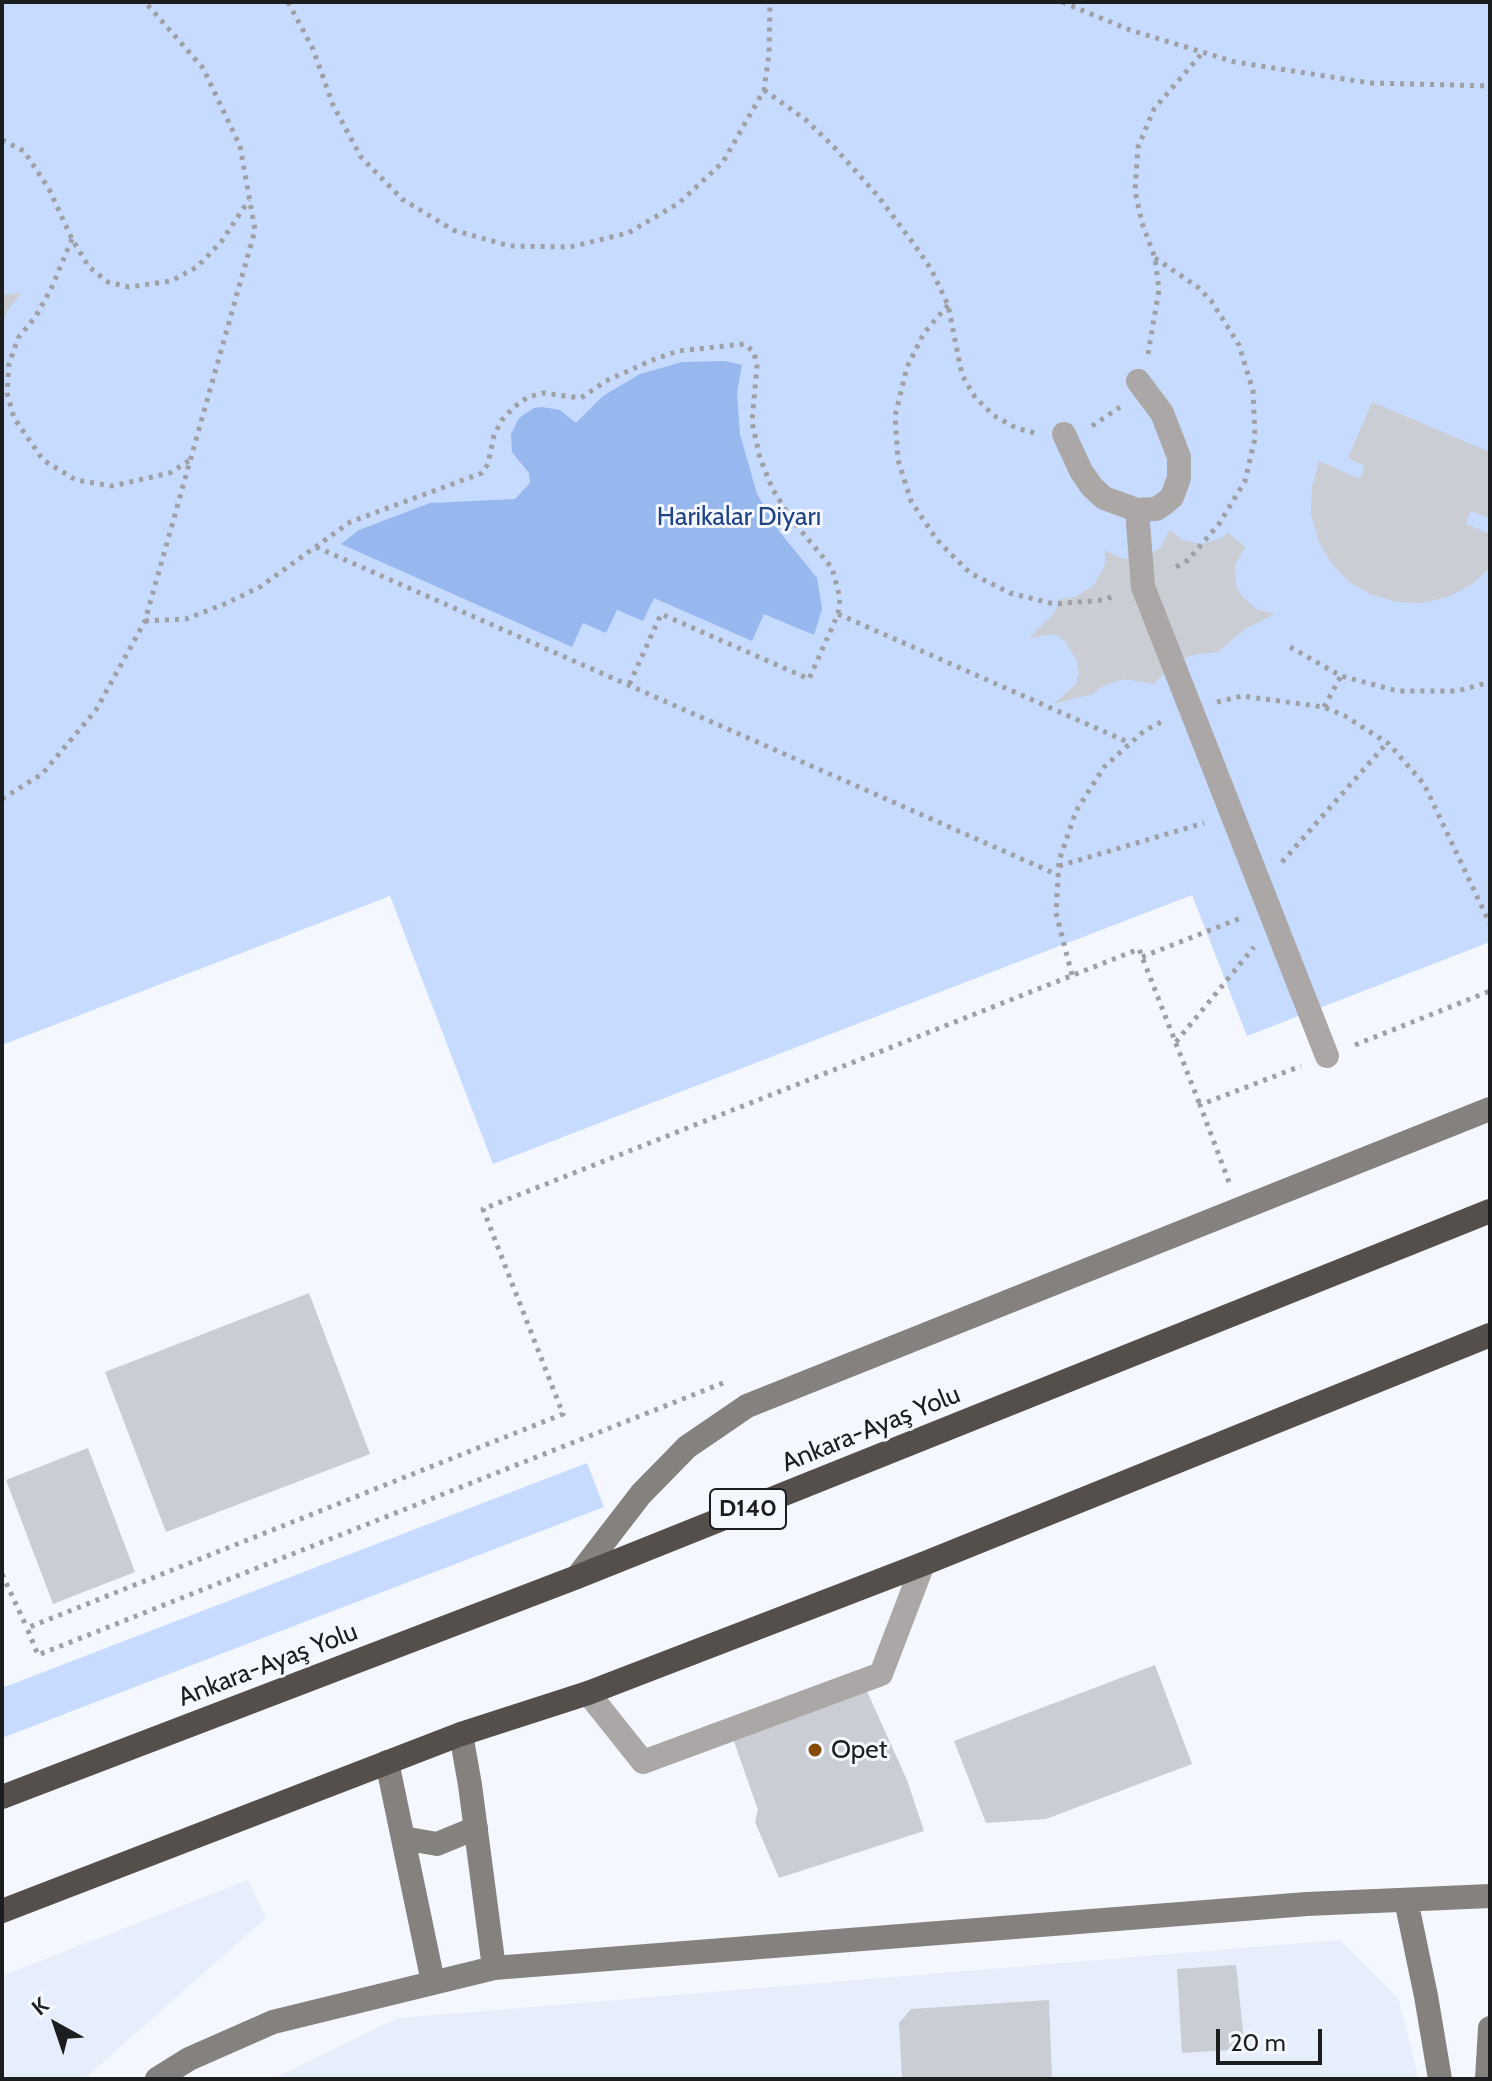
<!DOCTYPE html>
<meta charset="utf-8">
<style>
body{margin:0}
#map{position:relative;width:1492px;height:2081px;overflow:hidden;background:#f4f8fe;font-family:Cabin,sans-serif}
canvas{display:block}
.frame{position:absolute;inset:0;border:4px solid #1c1d1f;pointer-events:none}
.north{position:absolute;left:16px;top:1985px;width:80px;height:80px;-webkit-text-stroke:6px #f4f8fe;paint-order:stroke;rotate:320deg;font-size:22px;font-weight:700;line-height:32px;text-align:center;color:#1c1d1f}
.north::after{content:'';display:block;margin:auto;width:28px;height:36px;background:#1c1d1f;clip-path:polygon(50% 0,100% 100%,50% 72%,0 100%)}
.scale{position:absolute;left:1216px;top:2029px;width:106px;height:36px;box-sizing:border-box;border:4px solid #1c1d1f;border-top:0;padding-left:10px;font-size:24px;line-height:28px;white-space:nowrap;color:#1c1d1f;-webkit-text-stroke:6px #f4f8fe;paint-order:stroke}
</style>
<div id="map">
<canvas width="1492" height="2081"></canvas>
<div class="frame"></div>
<div class="north">K</div>
<div class="scale">20 m</div>
</div>
<script>
const ctx = document.querySelector('canvas').getContext('2d');
ctx.lineJoin = 'round';
function fill(path, color) { ctx.fillStyle = color; ctx.fill(path, 'evenodd'); }
const poly = rows => new Path2D(rows.map(r => 'M' + r).join(''));
function strokePath(path, color, width, dash) { ctx.strokeStyle = color; ctx.lineWidth = width; ctx.lineCap = dash ? 'butt' : 'round'; ctx.setLineDash(dash || []); ctx.stroke(path); }
function drawText(font, color, halo, rows, align = 'center') {
  ctx.font = font + ' Cabin,sans-serif'; ctx.lineWidth = 6; ctx.setLineDash([]); ctx.textBaseline = 'middle'; ctx.strokeStyle = halo; ctx.fillStyle = color; for (const [text, x, y, turn = 0] of rows) {
    ctx.save(); ctx.translate(x, y); ctx.rotate((+turn || 0) * Math.PI / 180); ctx.textAlign = isNaN(turn) ? turn : align; if (halo) ctx.strokeText(text, 0, 0); ctx.fillText(text, 0, 0); ctx.restore();
  }
}
const built = poly([
 [248,1880,266,1918,84,2079,2,2079,2,1976],
 [1340,1940,1398,1998,1419,2079,272,2079,398,2018]
]);
const green = poly([
 [2,2,1490,2,1490,942,1247,1036,1192,895,493,1164,390,896,2,1045],
 [587,1463,604,1507,2,1738,2,1688]
]);
const water = poly([
 [725,361,742,365,737,393,740,434,757,494,779,531,817,578,822,609,814,635,764,614,752,641,654,598,643,621,617,610,606,633,583,623,572,647,341,544,359,530,430,503,515,499,530,483,529,473,512,452,511,434,519,418,534,408,542,407,560,410,576,423,603,396,640,374,682,362]
]);
const building = poly([
 [21,293,7,311,2,324,2,295],
 [1372,402,1490,452,1490,514,1488,518,1471,511,1466,524,1490,534,1490,567,1474,583,1450,596,1424,603,1398,602,1372,595,1349,582,1331,563,1318,540,1311,514,1312,487,1319,461,1360,479,1365,466,1348,458],
 [1170,530,1182,540,1202,544,1222,538,1228,532,1245,547,1235,565,1236,586,1241,595,1256,609,1275,614,1245,629,1218,652,1192,655,1174,664,1154,684,1124,679,1103,686,1092,694,1054,704,1076,684,1079,673,1077,661,1065,641,1055,634,1029,638,1055,612,1059,599,1075,597,1094,585,1105,565,1105,550,1123,559,1144,558,1161,547],
 [309,1293,370,1454,166,1532,105,1372],
 [88,1448,135,1572,53,1604,6,1480],
 [1155,1665,1192,1764,1046,1819,986,1823,954,1741],
 [866,1689,907,1780,924,1831,779,1878,755,1822,758,1810,732,1736],
 [1236,1965,1245,2049,1182,2053,1177,1969],
 [1049,2000,1052,2079,902,2079,899,2023,911,2009]
]);
const path = poly([
 [288,2,313,49,333,105,361,157,402,199,453,230,510,246,570,247,628,233,679,203,723,162,764,90,769,54,770,2],
 [1062,2,1130,30,1235,62,1370,83,1490,86],
 [764,90,806,120,834,147,878,196,916,247,931,269,948,305,962,375,975,397,993,415,1016,428,1035,433],
 [2,140,24,151,49,189,72,239,89,267,108,282,129,287,171,281,197,267,221,242,249,200],
 [72,239,51,289,36,316,18,338,9,364,7,393,14,418,43,460,76,480,112,486,170,473,190,460],
 [1155,258,1199,288,1212,302,1239,345,1253,391,1255,438,1245,481,1219,524,1188,560,1171,570],
 [948,305,924,333,907,367,895,416,898,460,911,501,937,540,970,573,1010,593,1054,604,1103,600,1115,596],
 [1148,354,1159,290,1155,258,1142,223,1135,191,1138,147,1154,109,1204,51],
 [1092,426,1120,407],
 [316,547,1058,875],
 [838,614,1130,743],
 [145,621,186,619,227,603,260,587,350,522,482,473,488,464,494,435,502,420,514,407,528,397,543,393,581,398,606,381,650,361,678,351,744,344,754,352,757,366,752,422,760,458,773,490,792,520,832,568,840,598,838,614,809,679,661,614,629,685],
 [1290,647,1341,676,1398,691,1457,691,1490,682],
 [1217,702,1242,696,1324,707,1345,716,1389,744,1424,784,1490,924],
 [1324,707,1341,676],
 [2,799,42,774,96,710,145,621,255,230,240,146,203,68,145,2],
 [1282,862,1387,743],
 [1059,866,1204,823],
 [1142,957,1241,918],
 [1072,975,1056,913,1059,861,1076,811,1104,767,1144,731,1163,721],
 [1176,1042,1254,947],
 [1355,1045,1490,991],
 [1229,1182,1200,1105,1301,1066],
 [723,1383,38,1655,27,1628,563,1414,483,1209,1139,949,1200,1105],
 [2,1574,27,1628]
]);
const street = poly([
 [1064,434,1081,471,1092,487,1104,498,1137,510,1156,509,1165,503,1172,497,1179,478,1179,457,1162,413,1138,381],
 [1137,510,1143,587,1327,1056],
 [588,1693,643,1762,881,1674,923,1564]
]);
const secondary = poly([
 [577,1577,641,1494,687,1447,747,1406,1490,1109],
 [461,1734,470,1785,494,1968],
 [387,1762,433,1982],
 [403,1838,437,1844,476,1828],
 [1406,1900,1426,1996,1440,2079],
 [157,2079,189,2059,273,2022,494,1968,1307,1904,1490,1896],
 [1487,2079,1490,2028]
]);
const highway = poly([
 [2,1797,577,1577,1490,1211],
 [2,1911,461,1734,588,1693,923,1564,1490,1335]
]);
const markers = [
 [815,1750,8,"#864907"]
];
const shields = [
 [748,1509,76]
];
const shieldNames = [
 ["D140",748,1509]
];
const parkNames = [
 ["Harikalar Diyarı",739,517]
];
const streetNames = [
 ["Ankara-Ayaş Yolu",871,1429,-22],
 ["Ankara-Ayaş Yolu",268,1665,-21]
];
const poiNames = [
 ["Opet",831,1750]
];
fill(built, '#e6eefb');
fill(green, '#c7dbfe');
fill(water, '#97b7ef');
fill(building, '#cacdd3');
strokePath(path, '#9ea0a5', 5, [4, 6]);
strokePath(street, '#aaa7a6', 24);
strokePath(secondary, '#85817e', 24);
strokePath(highway, '#544f4b', 24);
for (const [x, y, r, color] of markers) { const dot = new Path2D(); dot.arc(x, y, r, 0, 2 * Math.PI); ctx.fillStyle = color; ctx.fill(dot); strokePath(dot, '#f4f8fe', 3); }
for (const [x, y, w] of shields) { const box = new Path2D(); box.roundRect(x - w / 2, y - 20, w, 40, 6); ctx.fillStyle = '#f4f8fe'; ctx.fill(box); strokePath(box, '#1c1d1f', 2); }
drawText('bold 24px', '#1c1d1f', null, shieldNames);
drawText('26px', '#1f4385', '#f4f8fe', parkNames);
drawText('26px', '#1c1d1f', '#f4f8fe', streetNames);
drawText('26px', '#1c1d1f', '#f4f8fe', poiNames, 'left');
</script>
